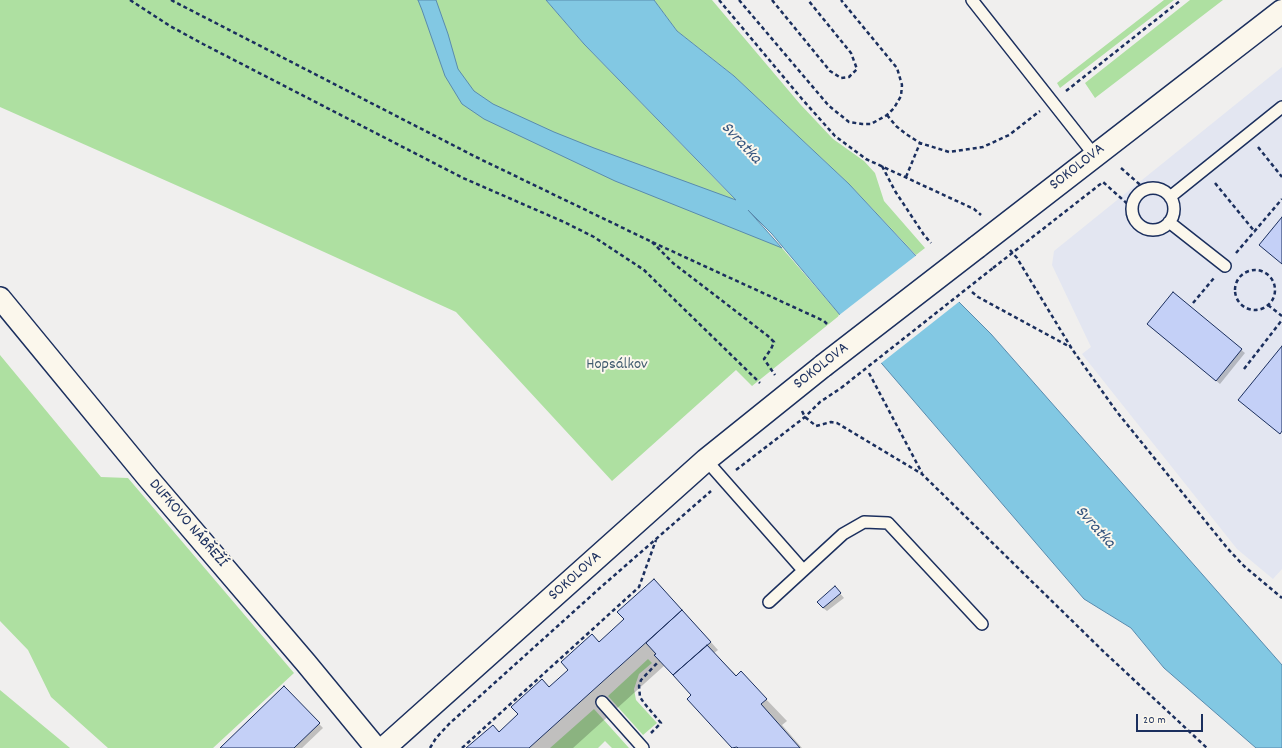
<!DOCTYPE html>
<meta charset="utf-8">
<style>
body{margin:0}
#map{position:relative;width:1282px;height:748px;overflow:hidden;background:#f0efee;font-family:Dekko,sans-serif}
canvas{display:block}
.scale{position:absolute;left:1136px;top:714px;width:67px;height:18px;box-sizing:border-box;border:2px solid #1b2f5e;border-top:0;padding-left:5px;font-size:12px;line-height:14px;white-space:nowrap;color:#1b2f5e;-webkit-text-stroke:3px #fbf7ec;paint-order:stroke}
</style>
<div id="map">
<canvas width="1282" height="748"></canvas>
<div class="scale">20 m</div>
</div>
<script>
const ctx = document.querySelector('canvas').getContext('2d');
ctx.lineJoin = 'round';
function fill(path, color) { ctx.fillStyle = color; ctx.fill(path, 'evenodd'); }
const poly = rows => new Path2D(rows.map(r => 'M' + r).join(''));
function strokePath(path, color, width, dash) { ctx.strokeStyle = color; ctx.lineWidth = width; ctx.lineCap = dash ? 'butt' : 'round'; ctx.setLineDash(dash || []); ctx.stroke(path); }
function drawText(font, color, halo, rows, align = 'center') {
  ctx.font = font + ' Dekko,sans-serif'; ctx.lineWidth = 4; ctx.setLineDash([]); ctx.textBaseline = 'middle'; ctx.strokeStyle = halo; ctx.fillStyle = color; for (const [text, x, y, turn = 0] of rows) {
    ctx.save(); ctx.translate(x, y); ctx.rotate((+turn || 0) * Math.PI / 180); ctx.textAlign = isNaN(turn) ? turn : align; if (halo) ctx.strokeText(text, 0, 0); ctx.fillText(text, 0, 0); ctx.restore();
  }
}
const built = poly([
 [1282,67,1282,569,1273,579,1237,549,1082,354,1091,347,1052,265,1054,251]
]);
const green = poly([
 [0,0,546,0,584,44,782,248,840,315,752,386,736,370,612,481,456,312,223,206,0,107],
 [654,0,712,0,800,104,833,139,864,161,875,173,884,201,925,248,916,255,849,184,734,76,677,31],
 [1164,0,1174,0,1060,88,1057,83],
 [1190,0,1223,0,1095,98,1085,83],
 [0,355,101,477,128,478,294,673,213,748,108,748,51,697,28,650,0,621],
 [648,659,652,663,639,674,634,689,636,700,657,723,643,735,608,696],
 [0,690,70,748,0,748],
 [594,709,629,748,612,748,605,741,598,748,550,748]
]);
const water = poly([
 [418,0,436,0,448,34,458,69,474,91,493,104,554,132,594,148,736,200,584,44,546,0,654,0,677,31,734,76,849,184,959,302,991,334,1282,665,1282,748,1256,748,1164,668,1131,628,1084,599,840,315,772,234,748,210,782,248,615,181,484,119,462,104,445,76,422,10,418,0]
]);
const pier = poly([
 [918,254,960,301,880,364,838,316]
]);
const shadow = poly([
 [1173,294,1245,353,1220,384,1152,328],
 [654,581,675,602,718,650,714,653,737,676,741,673,787,721,782,725,802,748,733,748,689,699,692,695,665,665,573,748,468,748,499,733,549,688,625,619],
 [838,591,844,598,827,611,823,608],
 [284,688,323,728,302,748,222,748]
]);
const building = poly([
 [1282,217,1282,264,1259,245,1282,217],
 [1173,292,1242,349,1216,381,1147,324,1173,292],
 [1282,346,1282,431,1280,434,1238,400,1282,346],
 [654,579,682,610,529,748,466,748,493,725,499,732,518,714,511,707,542,679,549,687,568,670,561,662,592,634,599,642,624,619,617,612,654,579],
 [835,586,841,593,823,608,817,602,835,586],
 [682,610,711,642,673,675,654,655,656,654,646,643,682,610],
 [707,645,736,676,741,671,767,699,761,704,800,748,738,748,737,747,732,748,687,699,691,695,673,675,707,645],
 [284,686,320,723,294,748,220,748,284,686]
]);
const path = poly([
 [130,0,170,26,203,44,463,178,564,222,594,237,644,270,760,383],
 [171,0,476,157,652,242,824,321,828,325],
 [719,0,802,99,835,136,866,159,974,209,981,215],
 [739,0,829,106,849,122,862,124,871,124,887,115,894,108,901,96,902,85,897,68,841,0],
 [772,0,830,71,841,78,849,77,857,69,851,53,808,0],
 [1066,91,1181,0],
 [887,115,896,126,906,134,920,143,949,152,983,147,1009,135,1040,111],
 [1258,147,1282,177],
 [882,166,895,191,924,235,931,243],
 [1121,168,1146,190],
 [906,177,920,143],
 [1215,183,1255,232],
 [652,242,673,263,768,336,774,342,771,349,764,359,775,375],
 [1010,250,1017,258,1072,349,1117,412,1228,549,1244,566,1282,598],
 [1236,253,1282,199],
 [993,268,1103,182,1132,208],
 '1235 290a20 20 0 1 1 40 0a20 20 0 1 1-40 0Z',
 [972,292,978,297,1072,348],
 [1193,303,1214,278],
 [1268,305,1282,316],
 [1244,369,1282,320],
 [869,373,922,473],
 [802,411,805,417,816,426,831,422,837,423,922,474,1104,652,1207,748],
 [736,470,805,417,820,402,841,388],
 [651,733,661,723,644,703,640,697,639,686,641,680,659,661],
 [430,748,436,738,449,724,601,587,711,491],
 [462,748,639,587,656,540]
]);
const service = poly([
 [972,0,1095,156],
 '1132 209a21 21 0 1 1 42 0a21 21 0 1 1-42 0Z',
 [1170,197,1282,107],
 [1169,222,1225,266],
 [706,460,803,570],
 [769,602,843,534,864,522,888,523,982,624],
 [602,702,643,748]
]);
const minor = poly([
 [0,298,148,478,306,663,376,748]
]);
const tertiary = poly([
 [977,247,1282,11],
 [384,748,706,460,823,366]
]);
const pathBridge = poly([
 [841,388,993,268]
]);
const tertiaryBridge = poly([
 [823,366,977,247]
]);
const streetNames = [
 ["SOKOLOVA",1078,168,-38],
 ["SOKOLOVA",822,367,-38],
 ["DUFKOVO NÁBŘEŽÍ",187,524,49],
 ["SOKOLOVA",576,577,-42]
];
const parkNames = [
 ["Hopsálkov",617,366]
];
const waterNames = [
 ["Svratka",740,144,47],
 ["Svratka",1094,528,48]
];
fill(built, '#e3e6f1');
fill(green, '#aee0a1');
fill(water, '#82c8e3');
strokePath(water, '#598bae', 1);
fill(pier, '#f0efee');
fill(shadow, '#0003');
fill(building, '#c4d0f7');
strokePath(building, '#1b2f5e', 1);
strokePath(service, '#1b2f5e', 14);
strokePath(minor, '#1b2f5e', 24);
strokePath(tertiary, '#1b2f5e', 25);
strokePath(path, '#1b2f5e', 2.5, [4, 3]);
strokePath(service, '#fbf7ec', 11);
strokePath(minor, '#fbf7ec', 21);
strokePath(tertiary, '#fbf7ec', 22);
strokePath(tertiaryBridge, '#1b2f5e', 25, []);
strokePath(pathBridge, '#1b2f5e', 2.5, [4, 3]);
strokePath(tertiaryBridge, '#fbf7ec', 22);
drawText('16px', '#1b2f5e', '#fbf7ec', streetNames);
drawText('16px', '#405b6f', '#fbf7ec', parkNames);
drawText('italic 17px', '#35557f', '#fbf7ec', waterNames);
</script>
